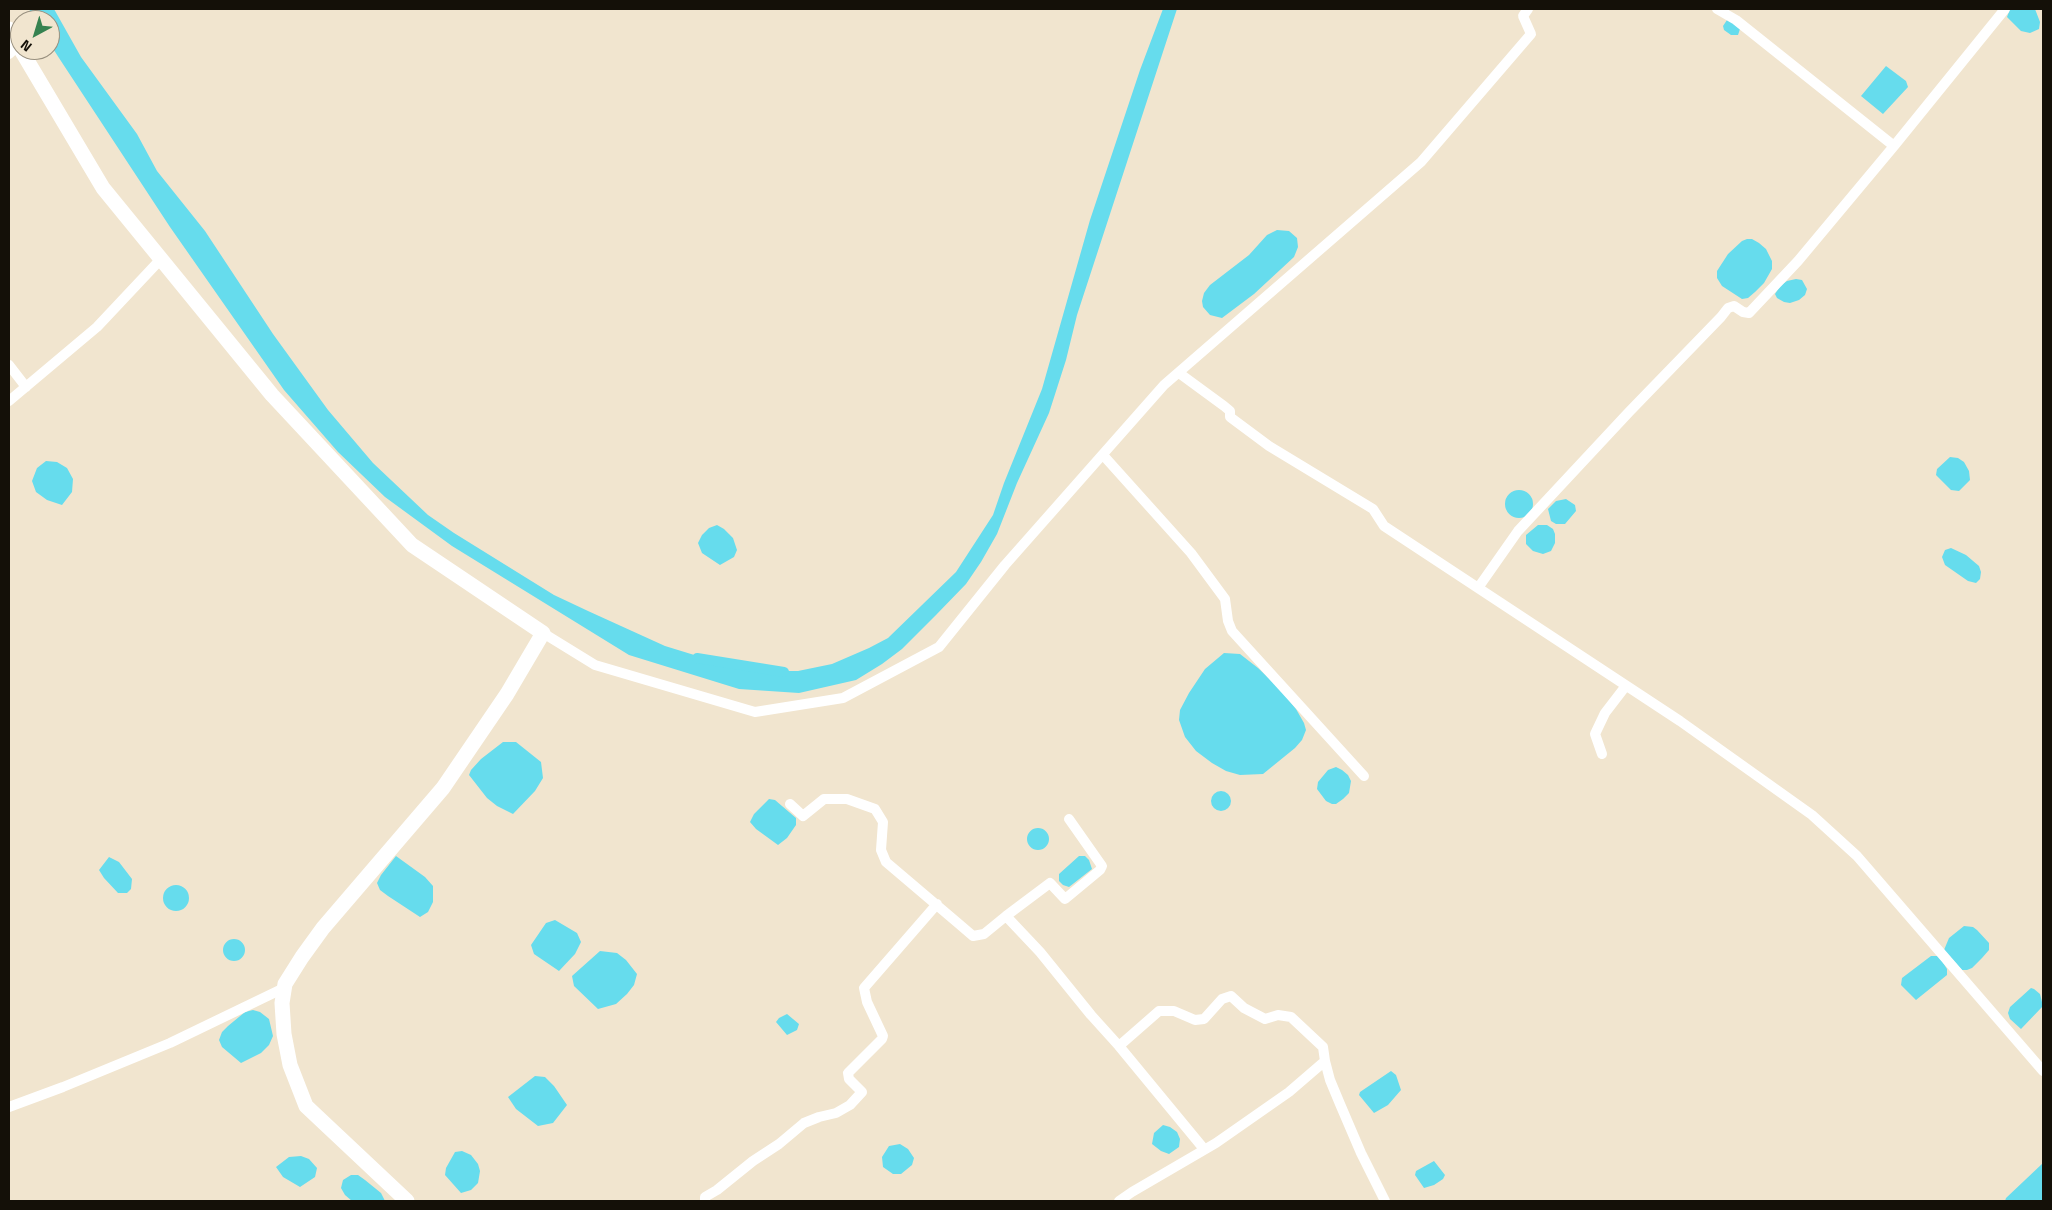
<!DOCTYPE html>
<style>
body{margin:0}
#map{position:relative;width:2052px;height:1210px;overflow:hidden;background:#f1e5cf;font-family:"Titillium Web",sans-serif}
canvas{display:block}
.frame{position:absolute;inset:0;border:10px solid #141008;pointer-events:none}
.north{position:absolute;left:10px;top:10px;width:50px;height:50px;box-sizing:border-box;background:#f1e5cf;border:1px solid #99907f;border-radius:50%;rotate:219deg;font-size:14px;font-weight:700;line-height:20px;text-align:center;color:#141008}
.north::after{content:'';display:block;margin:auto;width:18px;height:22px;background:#368250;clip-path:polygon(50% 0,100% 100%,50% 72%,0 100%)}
</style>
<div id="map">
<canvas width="2052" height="1210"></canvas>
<div class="frame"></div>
<div class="north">N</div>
</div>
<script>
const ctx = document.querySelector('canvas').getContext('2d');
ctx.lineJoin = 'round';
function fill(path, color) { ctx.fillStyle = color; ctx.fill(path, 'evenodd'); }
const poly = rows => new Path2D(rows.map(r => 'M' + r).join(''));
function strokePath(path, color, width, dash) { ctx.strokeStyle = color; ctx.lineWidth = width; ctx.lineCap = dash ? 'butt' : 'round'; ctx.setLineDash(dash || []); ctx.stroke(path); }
const water = poly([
 [29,9,54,9,81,57,137,134,157,171,205,231,273,334,328,410,373,463,428,515,454,533,554,595,588,611,665,646,717,662,759,671,798,671,832,664,869,648,888,638,956,572,993,515,1004,483,1042,389,1090,220,1140,70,1163,9,1177,9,1077,315,1066,360,1049,413,1017,483,997,534,981,562,966,584,936,615,902,649,882,664,856,680,799,693,739,689,629,655,452,546,385,497,338,452,284,390,170,227,59,58,50,44,50,20,35,20],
 [2010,9,2035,9,2040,22,2039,29,2030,33,2021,31,2007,17],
 [1727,20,1730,20,1740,29,1738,35,1731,35,1724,30,1723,26],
 [1886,66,1906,81,1908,87,1883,114,1861,96],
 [1277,230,1289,231,1297,238,1298,247,1294,257,1254,294,1222,318,1210,315,1203,307,1202,301,1204,293,1210,285,1249,255,1267,235],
 [1747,239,1752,239,1759,243,1766,249,1772,261,1772,269,1764,283,1755,292,1748,298,1742,299,1722,286,1717,278,1717,271,1728,254,1742,241],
 [1796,279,1802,280,1807,289,1805,295,1799,300,1790,303,1784,302,1777,298,1775,294,1780,286,1787,281],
 [1950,457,1958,458,1964,462,1969,471,1970,480,1959,491,1951,490,1936,475,1937,469],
 [46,461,57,462,67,468,73,479,72,492,62,505,47,500,36,492,32,481,37,468],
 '1505 504a14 14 0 1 1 28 0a14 14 0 1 1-28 0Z',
 [1566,499,1575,505,1576,511,1565,524,1556,524,1551,521,1548,509,1556,501],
 [717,525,724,529,733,538,737,550,734,557,720,565,702,553,698,543,702,535,709,528],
 [1538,525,1547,525,1553,529,1555,534,1555,543,1551,551,1543,554,1533,551,1526,544,1526,535],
 [1951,548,1966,555,1979,566,1981,572,1980,579,1976,583,1968,581,1945,565,1942,557,1945,550],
 [1224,653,1240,654,1258,668,1279,688,1296,709,1304,723,1306,730,1302,740,1295,748,1263,774,1240,775,1226,771,1212,763,1196,751,1185,737,1179,720,1180,710,1189,693,1205,669],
 [503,742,516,742,541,762,543,778,535,791,513,814,497,806,487,798,469,775,471,770,481,759],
 [1336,767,1342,770,1348,775,1351,781,1349,793,1343,799,1336,804,1332,804,1326,801,1317,789,1318,782,1328,770],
 '1211 801a10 10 0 1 1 20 0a10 10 0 1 1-20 0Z',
 [769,799,775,800,796,818,796,825,787,838,778,845,756,829,750,822,754,814],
 '1027 839a11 11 0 1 1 22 0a11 11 0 1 1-22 0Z',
 [396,856,425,877,433,886,433,902,428,912,420,917,388,896,380,890,377,883,381,875],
 [1079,856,1085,856,1089,860,1092,869,1069,887,1063,885,1059,881,1059,874],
 [109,857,119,862,132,879,131,889,127,893,118,893,104,878,99,870],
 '163 898a13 13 0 1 1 26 0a13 13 0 1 1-26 0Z',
 [555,920,577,933,581,942,575,954,559,971,534,954,531,945,546,923],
 [1964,926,1973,927,1977,930,1989,943,1989,950,1982,958,1972,968,1967,970,1962,970,1944,950,1949,938],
 '223 950a11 11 0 1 1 22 0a11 11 0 1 1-22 0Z',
 [600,951,617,953,626,960,637,974,634,985,627,994,616,1004,598,1009,574,986,572,976],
 [1931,956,1938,956,1942,961,1947,969,1947,975,1916,1000,1901,985,1902,978],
 [2031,988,2034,989,2040,994,2043,1006,2021,1029,2010,1019,2008,1013,2010,1007],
 [253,1010,260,1012,269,1019,273,1036,269,1045,261,1053,241,1063,222,1047,219,1040,222,1032,228,1026,245,1012],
 [787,1014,799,1024,797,1030,787,1035,776,1022,779,1018],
 [1391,1071,1396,1075,1401,1090,1388,1105,1374,1113,1359,1095,1360,1092],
 [535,1076,545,1077,554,1086,567,1105,553,1123,538,1126,516,1109,508,1097],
 [1163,1125,1170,1127,1177,1132,1180,1139,1179,1147,1169,1154,1161,1151,1152,1144,1154,1133],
 [900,1144,908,1149,914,1158,912,1165,901,1174,893,1174,883,1167,882,1157,889,1146],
 [462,1151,471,1155,478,1164,480,1171,478,1183,471,1190,461,1193,445,1175,446,1168,455,1152],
 [301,1156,309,1159,317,1168,315,1177,300,1187,283,1177,276,1167,289,1157],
 [1434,1161,1445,1175,1443,1179,1434,1185,1424,1188,1415,1175,1416,1171],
 [2043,1163,2043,1201,2005,1201,2006,1198],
 [351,1175,358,1175,365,1180,381,1193,385,1201,352,1201,345,1195,341,1188,343,1180]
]);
const canal = poly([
 [697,658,784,672]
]);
const minor = poly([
 [1717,9,1736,20,1894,146],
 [9,54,19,45],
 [9,365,26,387],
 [1179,373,1224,406,1230,411,1230,417,1269,446,1373,509,1384,526,1680,721,1812,815,1857,856,2043,1071],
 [9,401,97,327,160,260],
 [1103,455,1191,553,1225,599,1228,621,1232,631,1364,776],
 [1478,588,1518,531,1629,412,1721,317,1728,308,1734,306,1743,312,1749,313,1798,261,1894,146,2005,9],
 [543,633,595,665,755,712,843,698,939,647,1005,565,1164,385,1421,162,1531,34,1523,16,1528,9],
 [1602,754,1595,734,1605,713,1625,687],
 [790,804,803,816,824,799,847,799,875,809,883,822,881,850,886,862,959,924,973,936,984,934,1006,916],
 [1069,819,1102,866,1100,870,1065,899,1050,883,1006,916,1040,952,1091,1015,1119,1046,1159,1011,1174,1011,1195,1020,1204,1019,1222,999,1231,996,1244,1008,1265,1019,1278,1015,1291,1017,1323,1047,1325,1061,1289,1092,1216,1143,1132,1192,1119,1201],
 [1119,1046,1204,1149],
 [1325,1061,1330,1080,1340,1104,1361,1153,1385,1201],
 [9,1107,63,1087,170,1043,284,988],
 [705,1201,705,1197,717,1190,753,1161,779,1144,804,1123,819,1117,836,1113,850,1105,862,1092,849,1079,848,1073,882,1039,883,1036,867,1002,864,988,937,904]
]);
const secondary = poly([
 [9,29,20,48],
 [21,50,103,188,272,395,412,545,543,633,507,694,443,788,323,928,302,957,285,984,282,1003,284,1034,290,1065,306,1106,407,1201]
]);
fill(water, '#66dced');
strokePath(canal, '#66dced', 10);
strokePath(minor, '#fff', 10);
strokePath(secondary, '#fff', 15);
</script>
